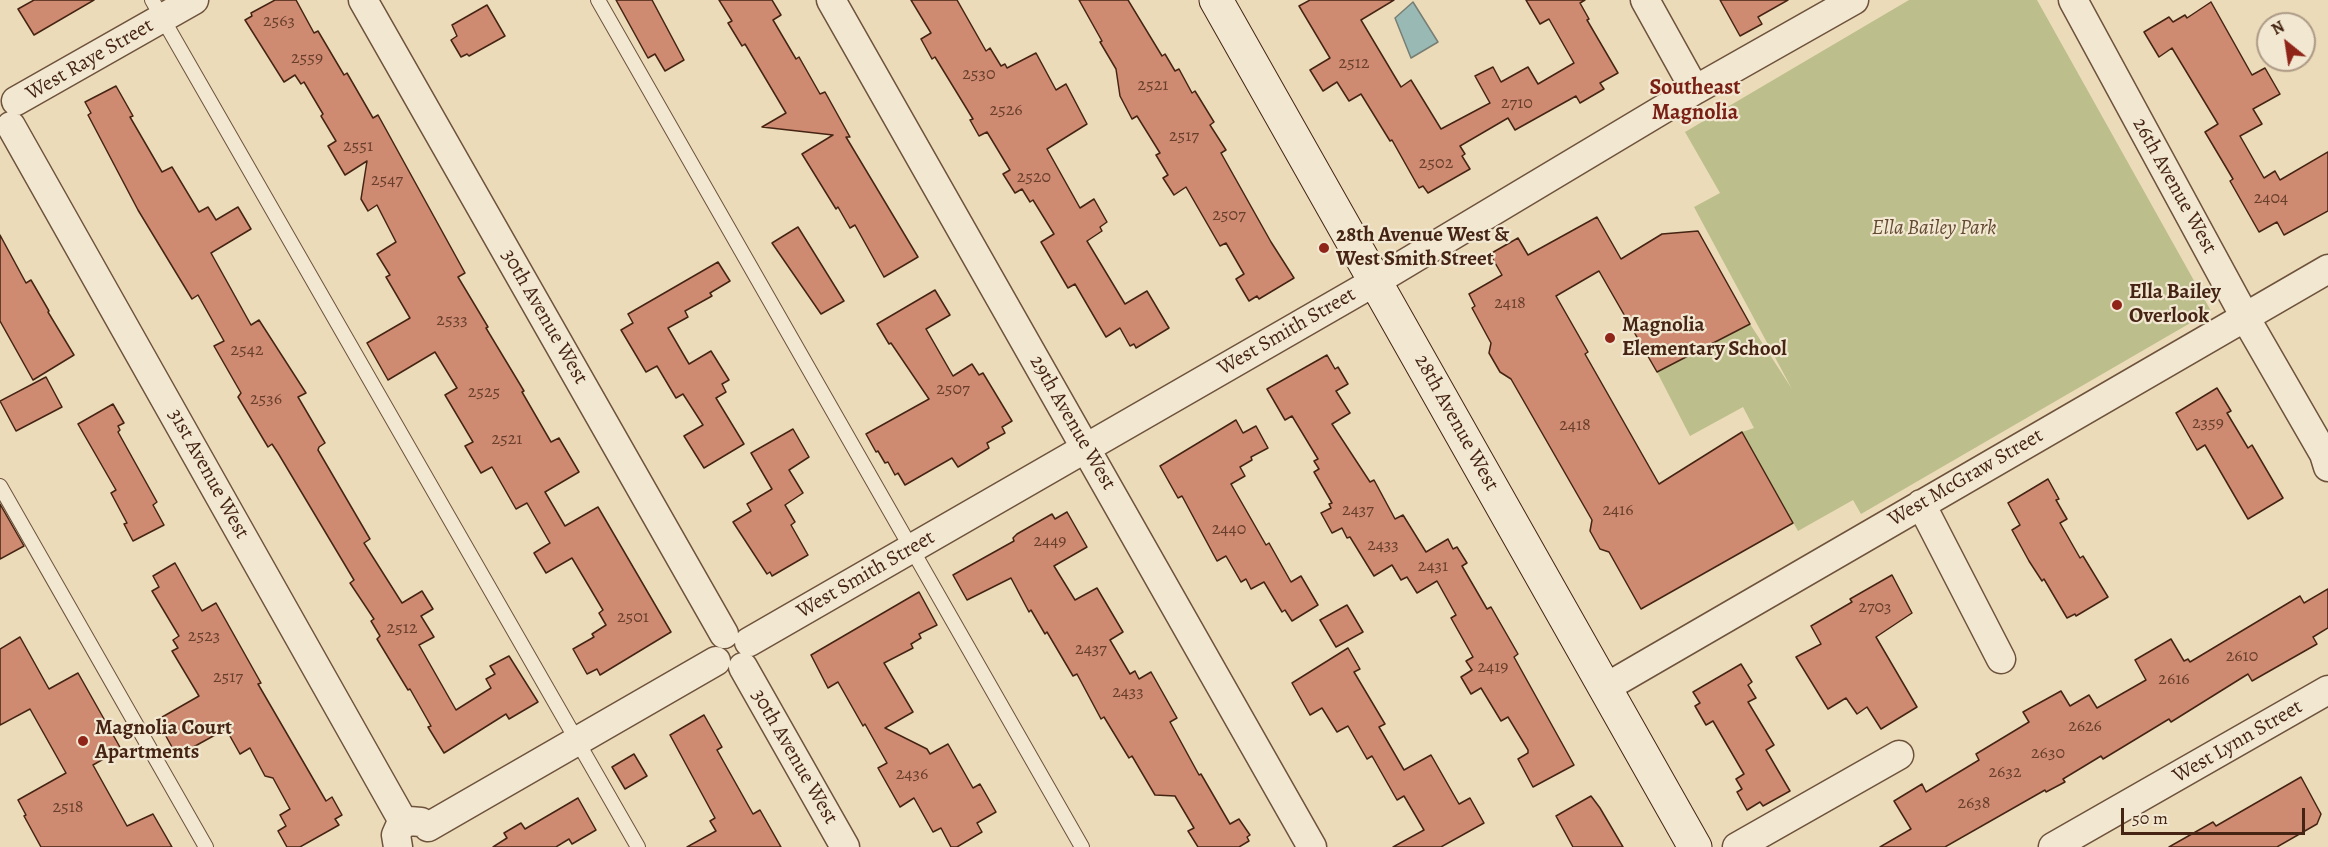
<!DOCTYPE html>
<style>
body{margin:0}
#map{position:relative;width:2328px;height:847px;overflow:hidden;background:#ebdbb9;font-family:Alegreya,serif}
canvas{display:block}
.north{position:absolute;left:2256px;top:12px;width:60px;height:60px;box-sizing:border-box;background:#f2e8d2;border:2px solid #ad9a86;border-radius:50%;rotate:330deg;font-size:16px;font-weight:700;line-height:24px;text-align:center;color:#452413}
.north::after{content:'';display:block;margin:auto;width:21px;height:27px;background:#8f2418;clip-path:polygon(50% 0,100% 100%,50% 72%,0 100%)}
.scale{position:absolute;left:2121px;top:808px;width:184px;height:27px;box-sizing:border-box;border:3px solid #452413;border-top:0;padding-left:8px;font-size:18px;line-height:21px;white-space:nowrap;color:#452413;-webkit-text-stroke:4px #f2e8d2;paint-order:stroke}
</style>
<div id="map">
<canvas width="2328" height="847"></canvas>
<div class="north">N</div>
<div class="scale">50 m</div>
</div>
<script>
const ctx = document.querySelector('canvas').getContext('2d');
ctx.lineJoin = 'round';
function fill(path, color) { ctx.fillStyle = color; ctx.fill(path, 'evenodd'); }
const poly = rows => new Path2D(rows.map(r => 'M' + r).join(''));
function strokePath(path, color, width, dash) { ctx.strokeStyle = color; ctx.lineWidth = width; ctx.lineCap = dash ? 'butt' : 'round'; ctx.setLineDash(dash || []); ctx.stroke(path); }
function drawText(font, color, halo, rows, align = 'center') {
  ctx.font = font + ' Alegreya,serif'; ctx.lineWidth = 4.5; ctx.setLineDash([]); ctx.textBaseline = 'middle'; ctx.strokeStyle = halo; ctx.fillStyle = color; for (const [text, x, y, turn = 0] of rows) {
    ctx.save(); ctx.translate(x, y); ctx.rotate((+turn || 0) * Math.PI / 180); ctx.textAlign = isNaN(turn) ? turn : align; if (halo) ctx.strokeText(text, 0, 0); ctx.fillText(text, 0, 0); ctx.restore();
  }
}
const green = poly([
 [1909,0,2037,0,2211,311,1861,514,1853,500,1798,531,1742,432,1754,428,1743,407,1690,436,1657,372,1750,324,1792,389,1694,207,1720,193,1685,132]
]);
const water = poly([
 [1413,2,1438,42,1411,58,1395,18,1413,2]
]);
const building = poly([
 [34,0,94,0,34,35,18,9,34,0],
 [275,0,296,0,314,33,318,31,344,75,347,73,373,118,378,115,465,273,458,277,488,327,486,328,524,391,522,392,551,442,559,438,579,472,545,492,565,526,598,507,671,632,600,675,597,669,587,674,573,649,594,637,592,634,606,625,599,613,603,610,572,558,546,573,534,553,550,543,527,503,516,509,492,467,481,473,465,446,473,442,445,395,457,388,435,352,388,380,367,343,410,318,386,277,390,275,377,254,396,242,377,205,368,211,361,199,367,161,345,175,328,146,336,141,321,116,323,114,304,82,301,84,295,75,284,82,245,20,252,16,251,13,275,0],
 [616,0,652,0,684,60,665,71,655,54,648,58,616,0],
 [719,0,772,0,781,15,773,20,796,59,799,57,820,94,825,92,850,137,846,137,918,257,884,277,855,225,850,228,838,207,836,209,802,154,833,135,762,127,786,113,745,44,742,46,728,23,732,21,719,0],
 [911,0,957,0,986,51,990,48,1001,66,1005,64,1007,68,1036,53,1056,90,1066,84,1087,124,1047,149,1080,208,1094,199,1107,222,1100,227,1102,231,1087,241,1125,304,1147,291,1169,328,1136,348,1134,344,1130,346,1120,328,1106,337,1075,284,1068,288,1041,242,1054,234,1033,200,1030,202,1022,189,1015,193,1003,174,1010,170,987,132,979,136,970,120,973,119,935,57,932,59,921,39,931,33,911,0],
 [1079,0,1128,0,1162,56,1165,54,1175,71,1179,69,1192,93,1195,91,1214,122,1210,125,1226,150,1221,153,1271,242,1294,278,1259,299,1257,296,1249,301,1236,279,1244,274,1226,243,1220,246,1186,187,1174,195,1163,178,1168,175,1156,155,1160,153,1137,116,1132,119,1120,96,1116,69,1100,42,1102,41,1079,0],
 [1310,0,1394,0,1361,20,1401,87,1411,80,1441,129,1490,103,1475,76,1493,67,1501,82,1528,67,1538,84,1574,63,1549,19,1540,24,1526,0,1585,0,1580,3,1589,19,1587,20,1618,73,1600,83,1604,89,1580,103,1576,96,1515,130,1508,118,1460,146,1465,154,1462,156,1470,169,1428,193,1423,186,1419,188,1392,140,1390,141,1361,94,1349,101,1337,82,1323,91,1310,70,1330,58,1299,6,1310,0],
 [1720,0,1788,0,1758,17,1762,24,1740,36,1720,0],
 [2211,2,2252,75,2265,68,2280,94,2253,109,2262,124,2240,136,2264,178,2275,171,2280,180,2328,152,2328,211,2284,235,2277,222,2259,232,2230,181,2233,179,2205,132,2218,124,2172,48,2159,57,2144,32,2169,17,2173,22,2185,15,2187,18,2211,2],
 [487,5,505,36,469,56,467,54,461,57,451,40,457,36,452,25,487,5],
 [116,86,133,116,130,117,162,172,172,167,199,212,208,207,216,220,238,207,251,229,211,253,251,325,259,320,306,393,298,397,325,443,319,447,318,450,370,539,364,543,402,603,422,591,433,609,421,616,434,637,419,645,456,710,491,688,486,679,495,674,490,666,509,656,538,702,509,719,506,714,444,753,428,727,431,726,410,689,408,690,377,639,380,636,371,621,374,619,350,583,354,580,278,453,272,444,268,447,238,397,241,393,214,346,224,341,198,295,192,299,138,210,88,115,91,113,85,102,116,86],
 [1597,217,1621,259,1662,234,1698,231,1750,324,1657,372,1599,271,1556,296,1588,352,1585,354,1659,484,1742,432,1793,523,1641,609,1609,552,1600,549,1590,531,1592,520,1511,379,1500,372,1489,353,1491,343,1472,308,1475,306,1469,294,1502,275,1490,254,1518,238,1528,255,1597,217],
 [798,227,844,301,821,314,772,243,798,227],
 [0,235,26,283,31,280,49,311,48,312,74,355,33,380,0,321,0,235],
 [718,262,730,281,710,293,712,296,685,311,688,317,668,328,689,364,711,351,729,380,722,384,726,392,716,398,744,444,704,468,684,436,703,425,683,394,676,398,657,366,646,372,621,330,633,323,628,314,718,262],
 [935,290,950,315,926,329,953,376,972,364,979,375,983,373,1012,421,1002,427,1005,433,987,443,989,448,958,467,952,458,905,485,898,473,895,475,888,462,885,463,878,451,876,452,866,434,929,399,891,343,889,344,877,324,935,290],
 [1327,355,1335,369,1338,367,1348,384,1336,391,1350,413,1332,424,1370,482,1374,480,1395,519,1403,515,1426,552,1448,539,1453,549,1457,547,1467,563,1462,566,1487,609,1491,607,1518,654,1514,657,1574,765,1533,787,1518,759,1528,753,1528,750,1508,717,1501,721,1481,688,1471,694,1461,677,1472,670,1466,661,1473,657,1451,618,1456,615,1437,581,1417,593,1407,577,1401,580,1392,565,1374,576,1350,537,1347,538,1342,528,1332,533,1321,513,1331,508,1329,504,1332,503,1314,472,1319,469,1314,461,1318,459,1292,416,1285,420,1267,389,1327,355],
 [46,377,62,407,16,431,0,401,46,377],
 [2217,388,2231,411,2227,413,2248,448,2252,445,2283,498,2248,519,2205,445,2197,450,2176,413,2217,388],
 [113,404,124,423,118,426,120,430,118,432,157,502,153,505,164,525,133,541,124,524,127,523,111,493,116,490,78,424,113,404],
 [1236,420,1243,433,1256,426,1268,448,1251,457,1252,460,1240,467,1245,476,1231,484,1266,545,1269,543,1291,582,1301,576,1318,605,1292,621,1285,610,1282,612,1264,582,1251,589,1246,579,1241,582,1226,556,1217,561,1182,496,1178,498,1160,466,1236,420],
 [793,429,809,457,789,470,803,493,785,505,795,522,791,525,808,555,772,576,770,572,767,574,733,522,751,511,747,504,772,489,751,453,793,429],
 [2048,479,2059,499,2056,500,2067,519,2060,523,2080,558,2083,556,2108,597,2076,616,2075,614,2067,618,2044,579,2042,581,2029,561,2012,530,2020,525,2008,503,2048,479],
 [0,504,24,546,0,559,0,504],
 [1067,512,1087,547,1054,566,1075,600,1097,588,1123,632,1110,640,1130,674,1135,671,1139,679,1151,672,1177,718,1170,722,1199,775,1201,774,1230,824,1239,819,1250,835,1247,837,1249,841,1239,847,1198,847,1188,831,1194,828,1175,796,1155,795,1132,756,1129,758,1104,717,1101,719,1077,674,1073,676,1047,632,1045,634,1031,610,1029,612,1011,578,967,600,953,575,1014,541,1013,538,1017,534,1052,514,1055,519,1067,512],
 [175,563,202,611,216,603,261,683,258,684,326,801,332,797,342,815,335,819,339,825,300,847,287,847,278,831,286,826,280,815,290,809,273,778,265,776,250,748,240,754,226,729,177,756,157,720,199,696,172,651,178,648,173,640,179,636,152,591,159,587,153,576,175,563],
 [1892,575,1912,613,1876,637,1917,707,1881,729,1867,707,1857,714,1846,698,1828,709,1796,657,1821,644,1811,626,1852,602,1850,599,1892,575],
 [2328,589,2328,628,2313,637,2317,644,2252,681,2248,674,2171,722,2169,719,2103,759,2101,756,2063,779,2065,782,2046,792,2045,790,1945,847,1880,847,1911,829,1894,801,1922,784,1926,792,1979,760,1976,754,2029,722,2023,712,2061,691,2070,706,2089,695,2097,708,2146,680,2135,660,2171,639,2184,661,2188,659,2190,662,2300,596,2304,603,2328,589],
 [919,592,937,625,919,634,921,638,911,644,913,648,884,663,913,712,885,728,927,749,930,754,948,744,973,788,980,784,996,812,977,823,982,832,957,847,951,847,941,828,933,832,914,798,900,807,878,768,887,763,865,724,863,726,838,682,828,688,811,655,919,592],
 [1347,605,1363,632,1336,647,1320,620,1347,605],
 [20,637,49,689,78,673,121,749,93,765,127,826,153,814,172,847,41,847,24,816,26,815,18,800,66,773,30,709,0,725,0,649,20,637],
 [1348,648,1360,669,1354,672,1385,724,1379,727,1404,770,1431,755,1459,804,1470,798,1484,823,1441,847,1393,847,1424,830,1404,796,1397,800,1372,756,1367,759,1348,726,1337,732,1322,708,1310,715,1292,683,1348,648],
 [1741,664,1752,682,1748,685,1756,698,1748,702,1774,745,1766,750,1790,791,1763,806,1760,802,1747,810,1737,792,1742,789,1736,779,1744,774,1713,721,1706,725,1695,706,1700,703,1693,692,1741,664],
 [704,715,722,747,717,750,753,814,760,810,781,847,687,847,716,831,710,821,715,818,670,735,704,715],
 [634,754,647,776,625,789,612,767,634,754],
 [2301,777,2321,814,2317,824,2277,847,2169,847,2213,822,2216,826,2301,777],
 [1591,796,1600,808,1623,847,1573,847,1556,816,1591,796],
 [578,798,596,830,572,844,569,839,556,847,493,847,507,838,504,833,521,823,525,829,578,798]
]);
const lane = poly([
 [152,0,638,847],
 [598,0,1082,847],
 [0,486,206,847]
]);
const street = poly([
 [363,0,724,634],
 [831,0,1312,847],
 [1645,0,1695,90],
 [2073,0,2245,317,2324,454,2328,467],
 [16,101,194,0],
 [11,126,404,823],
 [1921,504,2001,659],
 [749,642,1376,281,1695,90,1854,0],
 [743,667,845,847],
 [1605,688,2328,269],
 [428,827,716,661],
 [398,847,396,835,400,826,409,821,421,822],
 [1737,847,1899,755],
 [2053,847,2328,690]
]);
const secondary = poly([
 [1216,0,1695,847]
]);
const markers = [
 [1324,248,6,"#8f2418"],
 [2117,305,6,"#8f2418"],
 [1610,338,6,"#8f2418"],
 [83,741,6,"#8f2418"]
];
const numberNames = [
 ["2563",279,22],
 ["2559",307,59],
 ["2512",1354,64],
 ["2530",979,75],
 ["2521",1153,86],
 ["2710",1517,104],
 ["2526",1006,111],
 ["2517",1184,137],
 ["2551",358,147],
 ["2502",1436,164],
 ["2520",1034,178],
 ["2547",387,181],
 ["2404",2271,199],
 ["2507",1229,216],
 ["2418",1510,304],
 ["2533",452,321],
 ["2542",247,351],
 ["2507",953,390],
 ["2525",484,393],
 ["2536",266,400],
 ["2359",2208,424],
 ["2418",1575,426],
 ["2521",507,440],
 ["2437",1358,511],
 ["2416",1618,511],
 ["2440",1229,530],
 ["2449",1050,542],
 ["2433",1383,546],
 ["2431",1433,567],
 ["2703",1875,608],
 ["2501",633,618],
 ["2512",402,629],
 ["2523",204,637],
 ["2437",1091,650],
 ["2610",2242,657],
 ["2419",1493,668],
 ["2517",228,678],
 ["2616",2174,680],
 ["2433",1128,693],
 ["2626",2085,727],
 ["2630",2048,754],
 ["2632",2005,773],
 ["2436",912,775],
 ["2638",1974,804],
 ["2518",68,808]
];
const streetNames = [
 ["West Raye Street",90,60,-30],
 ["26th Avenue West",2174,186,61],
 ["30th Avenue West",544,317,60],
 ["West Smith Street",1287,332,-30],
 ["29th Avenue West",1072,423,60],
 ["28th Avenue West",1456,423,61],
 ["31st Avenue West",208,474,61],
 ["West McGraw Street",1966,478,-30],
 ["West Smith Street",866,575,-30],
 ["West Lynn Street",2238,742,-30],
 ["30th Avenue West",794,757,60]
];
const parkNames = [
 ["Ella Bailey Park",1934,229]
];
const poiNames = [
 ["28th Avenue West &",1336,236],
 ["West Smith Street",1336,260],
 ["Ella Bailey",2129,293],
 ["Overlook",2129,317],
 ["Magnolia",1622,326],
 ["Elementary School",1622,350],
 ["Magnolia Court",95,729],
 ["Apartments",95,753]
];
const neighbourhoodNames = [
 ["Southeast",1695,89],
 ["Magnolia",1695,114]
];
fill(green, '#bcbe8b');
fill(water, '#99bab4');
strokePath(water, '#777e74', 1.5);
fill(building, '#cf8b72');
strokePath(building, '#452413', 1.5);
strokePath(lane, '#6e523c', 16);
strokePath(street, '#6e523c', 31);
strokePath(secondary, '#452413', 35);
strokePath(lane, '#f2e8d2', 14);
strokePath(street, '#f2e8d2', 28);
strokePath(secondary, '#f2e8d2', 33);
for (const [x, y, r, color] of markers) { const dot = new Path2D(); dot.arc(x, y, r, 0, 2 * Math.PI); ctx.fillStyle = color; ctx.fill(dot); strokePath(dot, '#f2e8d2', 2); }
drawText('18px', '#683e2b', null, numberNames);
drawText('21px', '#452413', '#f2e8d2', streetNames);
drawText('italic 21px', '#634a31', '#f2e8d2', parkNames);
drawText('bold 21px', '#452413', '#f2e8d2', poiNames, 'left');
drawText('bold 22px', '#7a1f14', '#f2e8d2', neighbourhoodNames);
</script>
